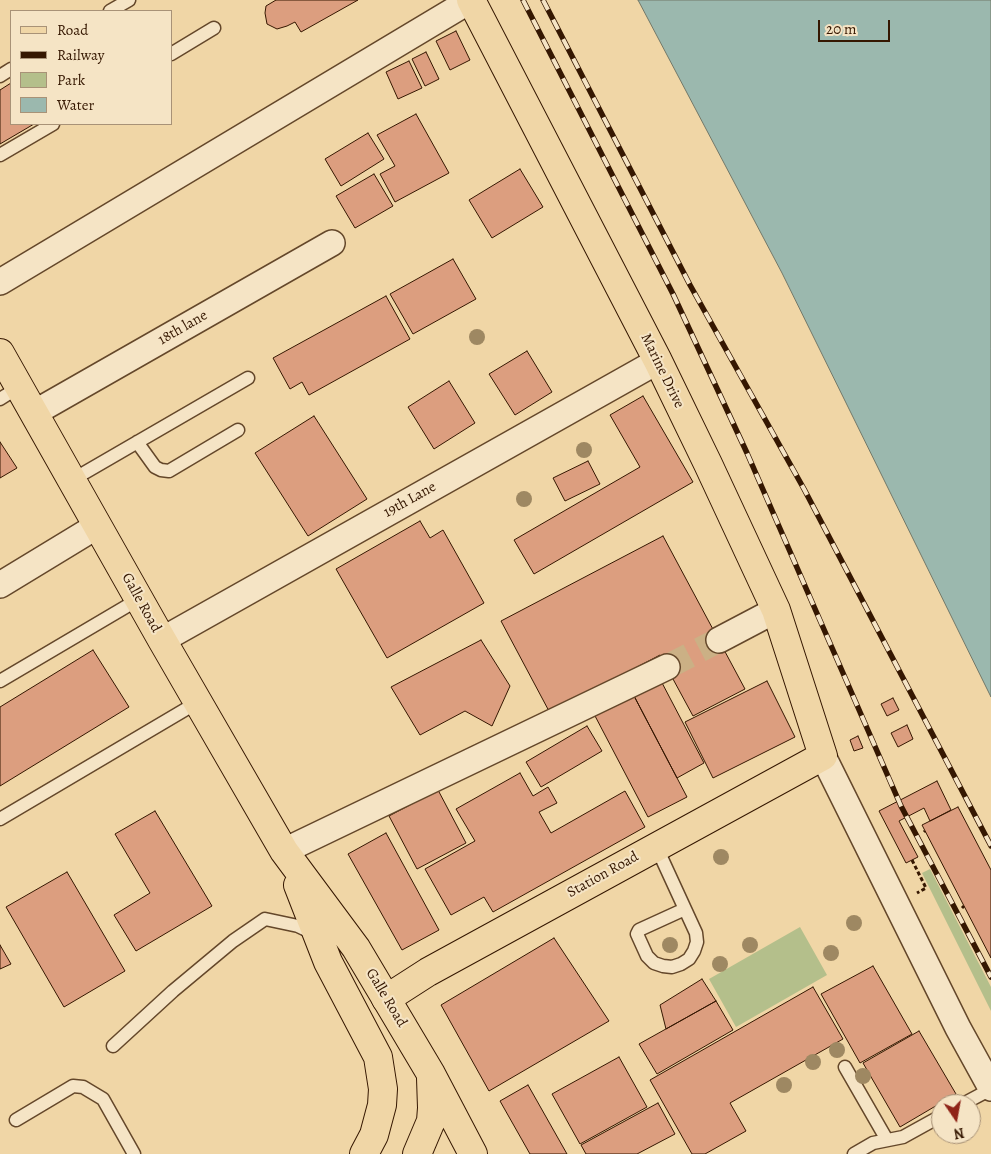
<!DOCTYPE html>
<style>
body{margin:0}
#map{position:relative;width:991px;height:1154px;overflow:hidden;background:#f0d6a6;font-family:Alegreya,serif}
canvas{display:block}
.legend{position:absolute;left:10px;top:10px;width:162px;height:115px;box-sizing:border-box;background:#f5e4c5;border:1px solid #a89277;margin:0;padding:6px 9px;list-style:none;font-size:15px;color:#351701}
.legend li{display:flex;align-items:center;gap:10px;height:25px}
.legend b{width:25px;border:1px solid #a89277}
.north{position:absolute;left:931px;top:1094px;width:50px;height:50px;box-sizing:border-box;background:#f5e4c5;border:1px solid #a89277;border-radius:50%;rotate:168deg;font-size:14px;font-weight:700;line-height:20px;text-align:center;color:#351701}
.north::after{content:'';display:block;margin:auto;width:18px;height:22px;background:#8f2418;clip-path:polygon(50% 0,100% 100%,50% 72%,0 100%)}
.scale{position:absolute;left:818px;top:20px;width:72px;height:22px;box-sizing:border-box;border:2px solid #351701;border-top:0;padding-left:6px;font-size:15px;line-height:18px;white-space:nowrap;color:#351701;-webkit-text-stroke:4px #f5e4c5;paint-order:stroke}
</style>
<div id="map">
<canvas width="991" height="1154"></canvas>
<ul class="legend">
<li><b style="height:6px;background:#f0d6a6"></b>Road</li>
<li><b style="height:6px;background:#351701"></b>Railway</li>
<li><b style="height:14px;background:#b4bf8b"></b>Park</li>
<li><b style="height:14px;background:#9bb8ae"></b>Water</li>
</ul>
<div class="north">N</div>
<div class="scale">20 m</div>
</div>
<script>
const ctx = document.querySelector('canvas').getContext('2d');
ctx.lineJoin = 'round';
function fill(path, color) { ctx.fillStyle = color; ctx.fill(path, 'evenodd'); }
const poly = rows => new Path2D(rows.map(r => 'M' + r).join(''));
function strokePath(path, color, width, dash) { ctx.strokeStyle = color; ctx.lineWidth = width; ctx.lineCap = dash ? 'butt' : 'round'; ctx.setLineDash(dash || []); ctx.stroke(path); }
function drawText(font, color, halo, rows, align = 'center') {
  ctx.font = font + ' Alegreya,serif'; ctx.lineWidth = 4; ctx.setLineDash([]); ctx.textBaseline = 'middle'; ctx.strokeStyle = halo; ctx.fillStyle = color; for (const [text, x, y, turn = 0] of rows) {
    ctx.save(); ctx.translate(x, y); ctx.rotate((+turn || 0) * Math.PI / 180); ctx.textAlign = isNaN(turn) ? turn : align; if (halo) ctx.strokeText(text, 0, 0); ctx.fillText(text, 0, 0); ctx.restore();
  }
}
const green = poly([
 [930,869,991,987,991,1011,922,873],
 [800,927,827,975,736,1027,709,979]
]);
const water = poly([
 [638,0,991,0,991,697,782,273,638,0]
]);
const building = poly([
 [276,0,358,0,301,32,295,22,287,26,277,29,267,24,265,13,266,6,276,0],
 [456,31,470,60,450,70,436,41,456,31],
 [426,52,439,79,425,86,412,59,426,52],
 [409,61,422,88,398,99,386,72,409,61],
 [11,83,11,124,34,124,0,144,0,90,11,83],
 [416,114,449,173,395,202,380,174,395,166,377,135,416,114],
 [368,133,384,159,341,186,325,159,368,133],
 [520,169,543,207,492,238,469,200,520,169],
 [374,174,393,206,355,228,336,196,374,174],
 [453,259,476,299,413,334,390,294,453,259],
 [386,296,410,339,309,395,302,382,290,389,273,358,386,296],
 [527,351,552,392,515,415,489,374,527,351],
 [449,381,475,423,434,449,408,407,449,381],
 [643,396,693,482,534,574,514,540,640,467,610,415,643,396],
 [314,416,367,499,308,536,255,453,314,416],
 [0,442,17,468,0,478,0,442],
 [588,461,600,484,565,501,553,478,588,461],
 [420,521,430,538,443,530,484,603,387,658,336,569,420,521],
 [663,536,745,689,693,716,660,655,550,713,501,621,663,536],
 [481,640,510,686,492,726,465,711,420,735,391,687,481,640],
 [93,650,129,707,0,786,0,707,93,650],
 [660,679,704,763,677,778,633,694,660,679],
 [767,681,795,737,713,778,685,722,767,681],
 [633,694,687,797,648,817,594,714,633,694],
 [893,698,899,710,887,716,881,704,893,698],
 [907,725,913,739,898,747,891,733,907,725],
 [587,726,602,751,541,787,526,762,587,726],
 [858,736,863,748,854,751,850,740,858,736],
 [520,773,533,796,548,787,557,803,539,812,551,833,625,791,645,827,493,912,484,897,451,915,425,869,475,841,456,809,520,773],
 [937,781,951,810,930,821,924,808,899,821,918,857,906,863,879,811,937,781],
 [438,790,466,843,417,869,389,816,438,790],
 [958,807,991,870,991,958,922,825,958,807],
 [155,811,212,906,136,951,114,915,150,893,115,834,155,811],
 [386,833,439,930,402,950,348,854,386,833],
 [67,872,125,971,64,1007,6,907,67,872],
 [554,938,609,1021,489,1091,441,1005,554,938],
 [0,945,11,964,0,969,0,945],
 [873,966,912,1034,860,1063,821,994,873,966],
 [702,979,716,1001,666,1029,660,1005,702,979],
 [813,987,843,1039,730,1103,746,1131,705,1154,692,1154,650,1080,813,987],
 [716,1001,733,1030,657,1074,639,1044,716,1001],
 [919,1031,956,1094,900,1127,863,1063,919,1031],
 [619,1057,647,1107,580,1144,552,1094,619,1057],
 [528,1085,567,1154,530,1154,500,1101,528,1085],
 [658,1103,675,1134,637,1154,586,1154,581,1145,658,1103]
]);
const streetTunnel = poly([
 [667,667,719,640]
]);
const path = poly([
 [924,832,925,831],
 [912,860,926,888,917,893],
 [962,908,964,906]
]);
const lane = poly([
 [110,11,129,0],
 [171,54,214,28],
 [0,76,11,69],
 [0,155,53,124],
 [0,399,19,387],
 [137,442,155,467,161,470,169,471,238,430],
 [72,480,248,378],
 [0,681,139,599],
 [0,819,198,702],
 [656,846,696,933,697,942,694,951,689,959,681,964,672,967,663,966,654,963,647,956,637,934,639,930,685,909],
 [113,1046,173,991,233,941,265,919,298,926,315,934],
 [845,1067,887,1140],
 [963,1104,991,1089],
 [16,1120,73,1086,83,1087,103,1099,134,1154],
 [854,1154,873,1143,903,1137,941,1116]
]);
const street = poly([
 [0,282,471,0],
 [34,413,332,243],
 [0,585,97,526],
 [162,640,658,361],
 [719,640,776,610],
 [823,756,958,1028,991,1088],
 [284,851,667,667]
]);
const primary = poly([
 [386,999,428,972,823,756,776,610,708,464,658,361,471,0]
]);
const highway = poly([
 [0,353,162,640,284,851,356,948,431,1074,473,1154],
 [298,885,328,962,378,1057,383,1089,382,1105,374,1135,364,1154],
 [417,1154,431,1121,432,1108,431,1078]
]);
const rail = poly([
 [523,0,673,294,747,453,901,806,991,977],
 [543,0,690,285,804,489,991,846]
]);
const trees = [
 [477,337],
 [584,450],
 [524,499],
 [721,857],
 [854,923],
 [670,945],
 [750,945],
 [831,953],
 [720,964],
 [837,1050],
 [813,1062],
 [863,1076],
 [784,1085]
];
const streetNames = [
 ["18th lane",183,328,-30],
 ["Marine Drive",662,371,64],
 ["19th Lane",410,500,-29],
 ["Galle Road",141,603,61],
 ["Station Road",603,875,-29],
 ["Galle Road",386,998,59]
];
fill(green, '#b4bf8b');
fill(water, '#9bb8ae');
strokePath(water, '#727869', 1);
fill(building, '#dc9e7f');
strokePath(building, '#351701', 1);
strokePath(streetTunnel, '#cbb085', 25, [25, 12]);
strokePath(lane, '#64472a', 15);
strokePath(street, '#64472a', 28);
strokePath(primary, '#351701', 30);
strokePath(highway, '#351701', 30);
strokePath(path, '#351701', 3, [4, 2.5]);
strokePath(lane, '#f5e4c5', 12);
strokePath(street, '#f5e4c5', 25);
strokePath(primary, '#f0d6a6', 28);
strokePath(highway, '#f0d6a6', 28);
strokePath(rail, '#351701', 5.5);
strokePath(rail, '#f5e4c5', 4, [11]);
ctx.fillStyle = '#9e8862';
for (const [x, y] of trees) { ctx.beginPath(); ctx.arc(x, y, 8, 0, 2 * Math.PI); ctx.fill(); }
drawText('15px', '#351701', '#f5e4c5', streetNames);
</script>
